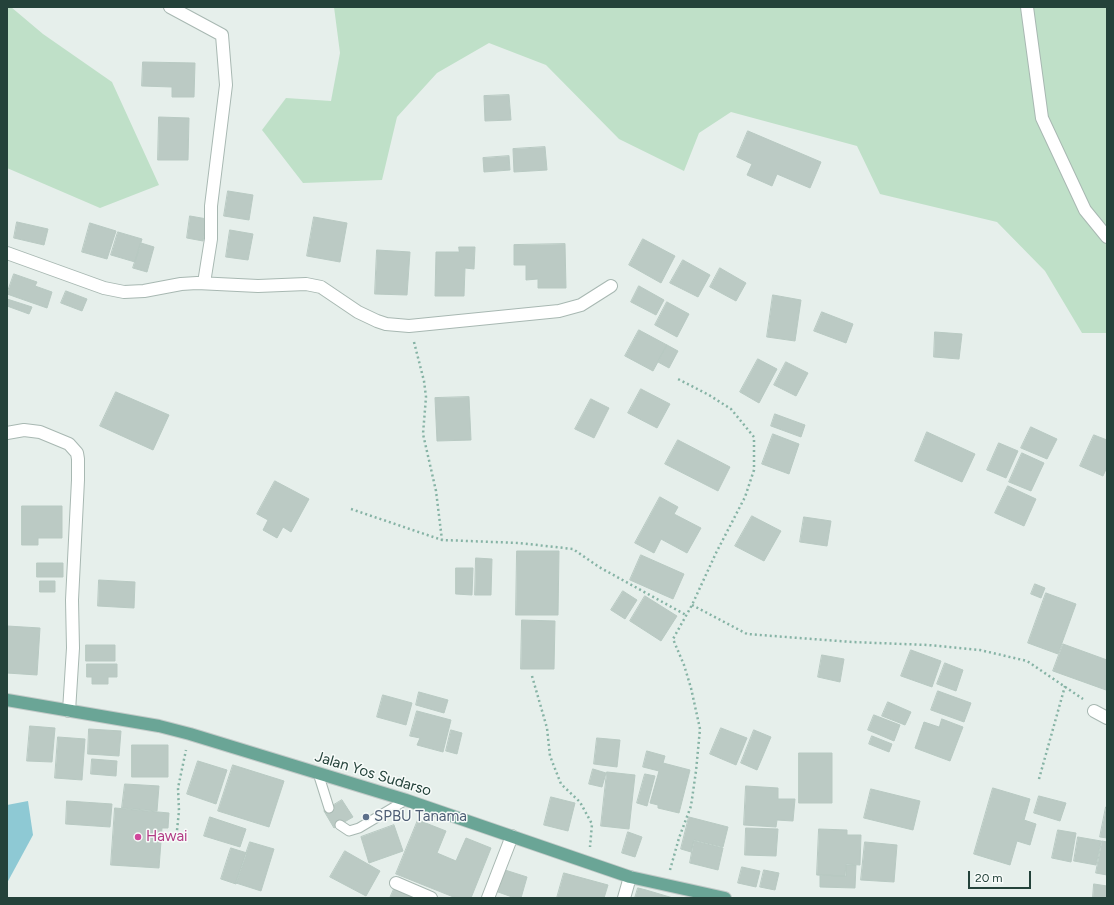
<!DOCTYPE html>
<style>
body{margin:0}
#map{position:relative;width:1114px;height:905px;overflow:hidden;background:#e6efeb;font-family:Figtree,sans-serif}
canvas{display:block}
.frame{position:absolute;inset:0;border:8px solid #24423a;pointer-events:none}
.scale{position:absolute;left:968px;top:871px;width:63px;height:18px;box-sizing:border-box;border:2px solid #24423a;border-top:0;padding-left:5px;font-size:12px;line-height:14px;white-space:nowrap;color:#24423a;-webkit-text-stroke:3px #f7fbf9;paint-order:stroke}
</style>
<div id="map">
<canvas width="1114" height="905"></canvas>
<div class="frame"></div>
<div class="scale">20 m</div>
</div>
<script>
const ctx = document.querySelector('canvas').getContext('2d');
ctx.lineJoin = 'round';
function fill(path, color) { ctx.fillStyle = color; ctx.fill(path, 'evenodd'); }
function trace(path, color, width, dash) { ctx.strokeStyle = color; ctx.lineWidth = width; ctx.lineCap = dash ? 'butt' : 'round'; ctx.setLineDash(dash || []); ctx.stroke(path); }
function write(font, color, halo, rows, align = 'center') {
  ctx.font = font + ' Figtree,sans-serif'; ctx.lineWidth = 3; ctx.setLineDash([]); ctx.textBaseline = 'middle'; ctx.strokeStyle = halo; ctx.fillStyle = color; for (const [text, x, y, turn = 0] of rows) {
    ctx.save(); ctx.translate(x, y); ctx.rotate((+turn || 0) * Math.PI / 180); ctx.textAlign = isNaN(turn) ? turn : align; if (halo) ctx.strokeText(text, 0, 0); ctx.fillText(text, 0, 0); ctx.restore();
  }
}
fill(new Path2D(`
 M7 7H11L43 34 112 82 159 185 100 208 7 168Z
 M334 7H1107V333H1082L1045 271 997 222 880 194 857 146 731 112 699 133 684 171 619 139 546 65 489 43 437 73 397 117 382 180 303 183 262 130 286 98 331 101 340 53Z`), '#bfe0c8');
fill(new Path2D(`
 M28 801 33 835 7 883V805Z`), '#8ec9d4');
const building = new Path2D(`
 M143 62 195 63 194 97H172V87L142 86Z
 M509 95 511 120 485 121 484 96Z
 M159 117 189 118 188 160H158Z
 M748 131 821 162 810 188 777 174 772 186 747 175 752 164 737 157Z
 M545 147 547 170 514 172 513 149Z
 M509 156 510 170 484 172 483 158Z
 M228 191 253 195 249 220 224 216Z
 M190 216 207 219 203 241 187 238Z
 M314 217 347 223 340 262 307 256Z
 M17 222 48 229 44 245 14 238Z
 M90 223 116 231 107 259 82 252Z
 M230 230 253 234 248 260 226 257Z
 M118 232 142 239 135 262 111 255Z
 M643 239 675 256 661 283 629 265Z
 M141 243 154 247 147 272 133 268Z
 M565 244 566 288H538V279L526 280V265H514V245Z
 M459 247H475L474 269 465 268 464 296H435L436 252H459Z
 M377 250 410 252 407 295 375 294Z
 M683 260 710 275 698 297 670 283Z
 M720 268 746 283 736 301 710 287Z
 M14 274 37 282 35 286 52 292 47 308 7 294Z
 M639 286 664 300 656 315 631 302Z
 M66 291 87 299 82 311 61 303Z
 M773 295 801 300 795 341 767 337Z
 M7 299 32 307 29 314 7 306Z
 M667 302 689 314 677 337 655 325Z
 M822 312 853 324 846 343 814 331Z
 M639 330 667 345 653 371 625 356Z
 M935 332 962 334 959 359 934 357Z
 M667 345 678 351 669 368 658 362Z
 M758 359 777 369 759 403 740 392Z
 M786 362 808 373 796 396 774 385Z
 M641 389 670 404 657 428 628 413Z
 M116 392 169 415 153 450 100 426Z
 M469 397 471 440 437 441 435 398Z
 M591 399 609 408 594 438 575 429Z
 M775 414 805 425 801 437 771 426Z
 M1031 427 1057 439 1047 459 1021 448Z
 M927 432 975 454 962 482 915 461Z
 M773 434 799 444 789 474 762 464Z
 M1094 435 1107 440V467L1103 476 1080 466Z
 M678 440 730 467 718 491 665 464Z
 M999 443 1018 451 1006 478 987 470Z
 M1022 453 1044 463 1031 491 1009 482Z
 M275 481 309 499 291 532 283 527 277 538 263 530 268 520 257 514Z
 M1008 486 1036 499 1024 526 995 513Z
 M660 497 678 507 674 514 701 528 687 553 661 539 654 553 635 543Z
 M22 506H62V538H38V545H22Z
 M752 516 781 531 764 561 735 546Z
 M804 517 831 521 827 546 800 542Z
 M517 551H559L558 615H516Z
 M641 555 684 574 673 599 630 580Z
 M476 558 492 559 491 595H475Z
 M37 563H63V577H37Z
 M456 568H473L472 595 456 594Z
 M99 580 135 582 134 608 98 606Z
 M40 581H55V592H40Z
 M1035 584 1045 588 1041 598 1031 594Z
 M623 591 637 600 625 619 611 610Z
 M1046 593 1076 604 1058 654 1028 643Z
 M645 596 677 616 661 641 630 621Z
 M522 620 555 621 554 669H521Z
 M7 626 40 628 37 675 7 673Z
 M1063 644 1107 660 1106 690 1053 671Z
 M86 645H115V661H86Z
 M911 650 941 661 932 687 901 676Z
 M822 655 844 659 840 682 818 677Z
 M945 663 963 670 956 691 937 684Z
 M87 664H117V677H108V684H92V677H87Z
 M938 691 971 703 964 722 931 710Z
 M419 692 448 700 444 713 416 705Z
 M383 695 412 703 406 725 377 717Z
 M888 702 911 712 905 725 882 716Z
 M417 711 451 720 443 752 417 745 420 738 410 736Z
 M874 715 900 725 894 741 868 730Z
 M942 719 963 727 950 761 915 748 924 722 939 727Z
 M30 726 55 728 52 762 27 761Z
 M721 728 747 738 736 765 710 754Z
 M89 729 121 731 119 756 88 754Z
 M451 730 462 733 457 754 446 751Z
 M754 730 771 737 757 770 741 763Z
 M872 736 892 744 889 752 869 744Z
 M58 737 85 739 82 780 55 778Z
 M597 738 620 740 617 767 594 764Z
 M132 745H168V777H132Z
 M647 751 665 756 663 763 690 770 679 813 658 808V805L650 803 659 771 643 767Z
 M799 753H832V803H799Z
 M92 759 117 761 116 776 91 774Z
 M198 761 227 770 216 804 187 794Z
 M233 765 284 781 269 827 218 811Z
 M593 769 606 773 602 787 589 784Z
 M607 772 635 775 629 829 601 826Z
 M645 774 655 776 647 806 637 803Z
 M125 784 159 786 157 811 122 808Z
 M746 786 778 788V799H795L793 821 777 820 776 827 744 825Z
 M993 788 1030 799 1024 820 1036 824 1030 845 1017 841 1010 865 974 854Z
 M871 789 920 801 913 830 864 818Z
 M1039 796 1066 803 1060 821 1034 813Z
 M551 797 575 803 568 831 544 825Z
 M342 800 353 817 334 828 324 811Z
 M67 801 112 804 110 827 66 824Z
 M1106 807H1107V838L1100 837Z
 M115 808 169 813 168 828H162L159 868 111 865Z
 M210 817 246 829 240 847 204 836Z
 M689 817 728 827 723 847 694 840 691 852 681 849Z
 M418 820 446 831 437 853 456 861 466 838 491 848 471 898H456L396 874Z
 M394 825 403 851 369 863 361 837Z
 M746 828 778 829 776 856 745 855Z
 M819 829 847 830V835H861L860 865 846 864 845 876 817 875Z
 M1058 830 1076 833 1071 862 1052 858Z
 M628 832 642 837 635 857 622 853Z
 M1078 837 1101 841 1096 865 1074 861Z
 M694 841 723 848 718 870 690 863Z
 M1102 841 1107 842V875L1096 873Z
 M250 842 274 849 261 891 236 883Z
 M865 842 897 845 894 882 861 880Z
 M231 848 247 853 236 884 221 879Z
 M345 851 380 871 366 896 330 877Z
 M846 865H856L855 888 820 887V875L846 876Z
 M742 867 760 871 756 887 738 883Z
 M505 870 527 877 521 898H515L498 892Z
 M764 870 779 873 775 890 760 887Z
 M564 873 608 885 604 898H557Z
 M1094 884 1107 886V898H1093Z
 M638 888 646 890 673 898H635Z
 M394 889 417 898H390Z`);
fill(building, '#bbcac4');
trace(building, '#b8c9c2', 1);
const lane = new Path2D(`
 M318 773 329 808
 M340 825 349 831 359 828 406 800`);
const street = new Path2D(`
 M170 7 222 35 226 85 211 206V239L204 283
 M1027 7 1042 118 1085 210 1107 237
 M7 253 104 288 124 292 144 291 181 284 197 283 258 286 306 284 321 287 358 312 377 321 386 324 409 326 559 311 581 305 611 286
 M7 433 24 430 40 432 69 444 77 453 78 459V480L72 600 73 648 69 711
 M1094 711 1107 718
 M396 883 431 898
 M488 898 512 836
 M624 898 630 877`);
const primary = new Path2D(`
 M7 700 159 726 190 734 406 800 630 877 725 898`);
trace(lane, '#a8b8b2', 11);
trace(street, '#a8b8b2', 14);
trace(primary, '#c2cac8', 14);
trace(new Path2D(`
 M414 342 424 381 426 397 423 434 436 491 442 540
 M351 509 442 540 519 543 573 549 599 567 686 615
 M692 605 747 634 852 642 928 645 980 650 1027 661 1083 699
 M532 676 547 728 550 756 561 784 580 802 592 824 590 847
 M1039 779 1065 686
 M176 840 179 811 178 788 186 750
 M670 870 679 838 691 806 696 771 700 729 691 688 684 665 673 639 692 605 716 553 745 497 754 470V437L731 409 709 395 678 379`), '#86b3a5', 2.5, [2, 3]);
trace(lane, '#fff', 9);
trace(street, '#fff', 12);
trace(primary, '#6aa596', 12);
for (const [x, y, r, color] of [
 [366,817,4,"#5c6f8a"],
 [138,837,4,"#d1479c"]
]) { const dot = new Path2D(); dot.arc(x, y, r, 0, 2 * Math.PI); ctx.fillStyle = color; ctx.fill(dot); trace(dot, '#f7fbf9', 1.5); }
write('15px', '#24423a', '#f7fbf9', [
 ["Jalan Yos Sudarso",373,774,17]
]);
write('15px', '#4e5e75', '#f7fbf9', [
 ["SPBU Tanama",374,817]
], 'left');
write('15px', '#b23c85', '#f7fbf9', [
 ["Hawai",146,837]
], 'left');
</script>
